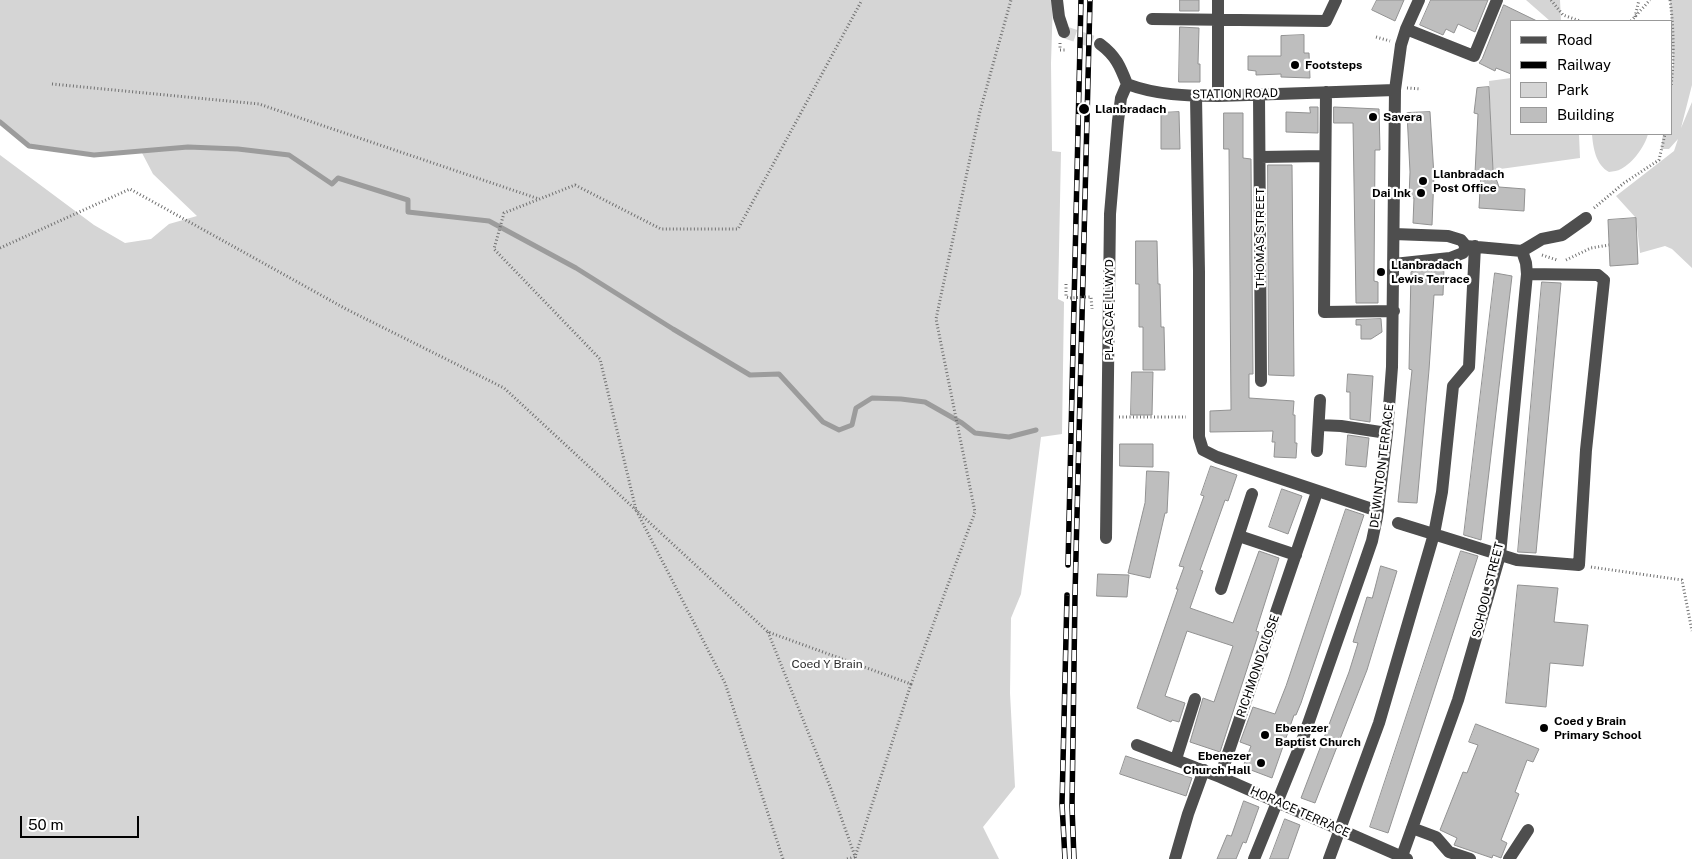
<!DOCTYPE html>
<style>
body{margin:0}
#map{position:relative;width:1692px;height:859px;overflow:hidden;background:#fff;font-family:"Public Sans",sans-serif}
canvas{display:block}
.legend{position:absolute;left:1510px;top:20px;width:162px;height:115px;box-sizing:border-box;background:#fff;border:1px solid #999;margin:0;padding:6px 9px;list-style:none;font-size:15px;color:#000}
.legend li{display:flex;align-items:center;gap:10px;height:25px}
.legend b{width:25px;border:1px solid #999}
.scale{position:absolute;left:20px;top:816px;width:119px;height:22px;box-sizing:border-box;border:2px solid #000;border-top:0;padding-left:6px;font-size:15px;line-height:18px;white-space:nowrap;color:#000;-webkit-text-stroke:4px #fff;paint-order:stroke}
</style>
<div id="map">
<canvas width="1692" height="859"></canvas>
<ul class="legend">
<li><b style="height:6px;background:#4e4e4e"></b>Road</li>
<li><b style="height:6px;background:#000"></b>Railway</li>
<li><b style="height:14px;background:#d5d5d5"></b>Park</li>
<li><b style="height:14px;background:#bebebe"></b>Building</li>
</ul>
<div class="scale">50 m</div>
</div>
<script>
const ctx = document.querySelector('canvas').getContext('2d');
ctx.lineJoin = 'round';
function fill(path, color) { ctx.fillStyle = color; ctx.fill(path, 'evenodd'); }
function trace(path, color, width, dash) { ctx.strokeStyle = color; ctx.lineWidth = width; ctx.lineCap = dash ? 'butt' : 'round'; ctx.setLineDash(dash || []); ctx.stroke(path); }
function write(font, color, halo, rows, align = 'center') {
  ctx.font = font + ' "Public Sans",sans-serif'; ctx.lineWidth = 4.5; ctx.setLineDash([]); ctx.textBaseline = 'middle'; ctx.strokeStyle = halo; ctx.fillStyle = color; for (const [text, x, y, turn = 0] of rows) {
    ctx.save(); ctx.translate(x, y); ctx.rotate((+turn || 0) * Math.PI / 180); ctx.textAlign = isNaN(turn) ? turn : align; if (halo) ctx.strokeText(text, 0, 0); ctx.fillText(text, 0, 0); ctx.restore();
  }
}
fill(new Path2D(`
 M0 0H1053L1051 63 1052 151 1061 152 1058 299 1064 302 1062 434 1041 437 1021 594 1011 618 1010 693 1015 787 983 827 999 859H0V155L94 225 125 243 151 239 169 224 197 216 153 174 141 151 94 155 29 146 0 122Z
 M1526 0H1560L1561 21H1550Z
 M1670 0H1692V85L1681 128 1692 102V268L1672 249 1665 246 1640 253 1636 218 1616 196 1674 151 1678 139 1669 149H1661L1663 134H1671V81L1673 65Z
 M1511 78V134H1579L1580 158 1493 170 1489 81Z
 M1592 134H1648C1645 146 1633 163 1621 169 1618 171 1613 171 1609 172 1596 165 1593 148 1592 134Z`), '#d5d5d5');
trace(new Path2D(`
 M0 122 29 146 94 155 188 147 238 149 289 155 332 184 338 178 408 200V212L489 221 576 268 673 329 750 375 779 374 823 422 839 430 852 425 856 408 872 398 901 399 925 402 962 423 975 433 1009 437 1036 430`), '#9c9c9c', 5);
const building = new Path2D(`
 M1180 0H1199V11H1180Z
 M1377 0H1404L1395 21 1372 10Z
 M1431 0H1488L1475 32 1458 24 1454 33 1446 29 1443 35 1420 25Z
 M1504 5 1537 21H1511V74L1496 68 1495 71 1479 63 1482 59Z
 M1180 27 1199 28 1198 64H1200V82H1179Z
 M1304 35V53H1309L1310 78 1281 77V74L1256 75V71L1248 70V56H1281V36Z
 M1489 87 1493 170 1499 187 1525 189 1524 211 1479 208 1481 173H1475L1478 114 1474 113 1477 88Z
 M1310 107H1318V133L1286 132V112L1310 113Z
 M1334 107 1379 109 1380 150H1375L1374 281 1378 282V303H1356L1353 123H1334Z
 M1179 112 1180 149H1161V113Z
 M1430 112 1434 176 1432 225 1413 223 1414 198 1409 197 1410 172 1407 113Z
 M1224 113H1243V158L1251 159 1253 374H1249V398L1294 401 1293 415H1295V443H1297L1296 458 1274 457 1275 442H1272L1273 431 1210 432V411L1231 410 1229 149H1224Z
 M1268 165H1292L1294 376 1269 375Z
 M1636 218 1638 264 1610 266 1608 220Z
 M1136 241H1157L1158 284H1160L1161 327H1164L1165 370H1143V327H1139V284H1136Z
 M1444 269 1443 295H1434L1429 370 1417 503 1398 502 1412 370 1409 369 1411 272Z
 M1495 273 1512 276 1481 540 1464 535Z
 M1542 282 1561 283 1536 553 1518 552Z
 M1381 319 1382 332 1371 339H1361V325H1356V320Z
 M1132 372H1153L1152 415H1131Z
 M1348 374 1373 376 1370 422 1350 419V392H1347Z
 M1348 435 1369 438 1366 467 1346 465Z
 M1120 444H1153V467L1120 466Z
 M1211 466 1237 475 1228 501 1225 500 1200 570 1203 571 1190 608 1233 623 1259 551 1279 558 1256 631 1259 632 1220 752 1190 742 1203 698 1214 702 1233 646 1187 631 1165 696 1185 703 1179 722 1172 720 1171 722 1137 708 1178 589H1176L1184 567 1179 566 1204 496 1201 495Z
 M1147 471 1169 472 1167 513H1165L1150 578 1128 573 1145 503Z
 M1282 489 1302 496 1288 534 1269 527Z
 M1346 509 1364 515 1301 703 1296 715H1294L1272 778 1243 767 1251 746 1240 742 1253 707 1275 714 1286 686Z
 M1461 551 1478 556 1388 833 1370 827Z
 M1381 566 1397 571 1367 670 1315 803 1301 798 1349 672 1358 643 1353 642 1367 597 1372 598Z
 M1098 574 1129 575 1127 597 1097 596Z
 M1518 585 1558 588 1554 622 1588 625 1583 666 1550 663 1546 707 1506 703Z
 M1476 724 1539 749 1533 762 1527 760 1515 792 1519 794 1501 840 1507 843 1501 858 1493 855 1492 858 1454 845 1457 838 1440 830 1463 772 1467 773 1478 745 1469 742Z
 M1126 756 1192 778 1186 796 1120 774Z
 M1244 801 1259 807 1246 843 1243 842 1236 859H1217L1227 835 1231 836Z
 M1285 819 1300 825 1288 859H1270Z`);
fill(building, '#bebebe');
trace(building, '#929292', 1);
trace(new Path2D(`
 M1064 32 1100 44`), '#d9d9d9', 12, [12, 6]);
trace(new Path2D(`
 M1551 0 1563 15 1580 21
 M1670 0C1674 29 1674 58 1671 87
 M1635 17 1639 0
 M1631 21 1650 0
 M1376 37 1390 41
 M1060 43V50H1067
 M52 84 259 104 539 199
 M1407 88 1421 89
 M1594 208 1624 183 1659 160 1665 134
 M0 248 130 189 346 309 504 388 768 632 911 684 975 512 936 319 980 111 1011 0
 M1542 255 1557 260
 M1566 260 1591 248 1609 245
 M1066 284V297L1070 298
 M1085 297H1091L1092 309
 M1119 417H1186
 M1591 567 1682 580 1692 631
 M768 632 831 789 856 859
 M783 859 725 683 636 510 600 359 494 249 504 213 575 185 661 229H738L862 0
 M847 859 855 857 911 684`), '#707070', 3, [1, 2.5]);
trace(new Path2D(`
 M1057 0 1059 17 1064 32
 M1152 19 1326 21 1336 0
 M1406 29 1474 56 1497 0
 M1100 44C1116 56 1120 66 1127 84 1156 95 1187 96 1218 96L1395 90
 M1326 92 1324 312 1394 311
 M1259 95 1261 381
 M1196 96 1199 272V437L1203 450 1217 457 1258 471 1378 511
 M1218 96V0
 M1260 157 1325 156
 M1394 234 1448 236 1461 240 1466 246 1522 251 1526 263 1527 274 1500 555 1458 700 1401 859
 M1522 251 1542 239 1562 235 1586 218
 M1394 264 1450 258 1463 253 1466 246
 M1319 425 1341 426 1387 433
 M1317 451 1320 400
 M1398 523 1517 560 1579 565 1586 450 1604 280 1598 275 1527 274
 M1239 536 1296 555
 M1106 538 1110 214 1118 121 1121 98 1127 84
 M1221 589 1252 494
 M1137 745 1220 777 1407 859
 M1176 759 1195 699
 M1220 777 1317 492
 M1412 828 1436 837 1449 852 1470 859
 M1175 859 1188 814 1204 770
 M1254 859 1302 741 1362 570 1372 541 1377 517 1387 433 1392 367 1395 90 1401 45 1406 29 1419 0
 M1329 859 1379 723 1434 534 1442 492 1453 386 1469 367 1475 246
 M1509 859 1528 830`), '#4e4e4e', 12);
const rail = new Path2D(`
 M1068 565 1081 0
 M1065 859 1062 804 1067 595
 M1074 859 1072 807 1075 595 1090 0`);
trace(rail, '#000', 5.5);
trace(rail, '#fff', 4, [11]);
trace(new Path2D(`
 M1070 298 1085 297`), '#707070', 3, [1, 2.5]);
for (const [x, y, r, color] of [
 [1295,65,5,"#000"],
 [1084,109,6,"#000"],
 [1373,117,5,"#000"],
 [1423,181,5,"#000"],
 [1421,193,5,"#000"],
 [1381,272,5,"#000"],
 [1544,728,5,"#000"],
 [1265,735,5,"#000"],
 [1261,763,5,"#000"]
]) { const dot = new Path2D(); dot.arc(x, y, r, 0, 2 * Math.PI); ctx.fillStyle = color; ctx.fill(dot); trace(dot, '#fff', 2); }
write('bold 12px', '#000', '#fff', [
 ["Footsteps",1305,65],
 ["Llanbradach",1095,109],
 ["Savera",1383,117],
 ["Llanbradach",1433,174],
 ["Post Office",1433,188],
 ["Dai Ink",1411,193,"right"],
 ["Llanbradach",1391,265],
 ["Lewis Terrace",1391,279],
 ["Coed y Brain",1554,721],
 ["Primary School",1554,735],
 ["Ebenezer",1275,728],
 ["Baptist Church",1275,742],
 ["Ebenezer",1251,756,"right"],
 ["Church Hall",1251,770,"right"]
], 'left');
write('12px', '#000', '#fff', [
 ["STATION ROAD",1235,94,-1],
 ["THOMAS STREET",1260,238,-90],
 ["PLAS CAE LLWYD",1109,310,-90],
 ["DE WINTON TERRACE",1382,466,-83],
 ["SCHOOL STREET",1488,590,-76],
 ["RICHMOND CLOSE",1258,666,-71],
 ["HORACE TERRACE",1300,812,24]
]);
write('12px', '#2c2c2c', '#fff', [
 ["Coed Y Brain",827,664]
]);
</script>
